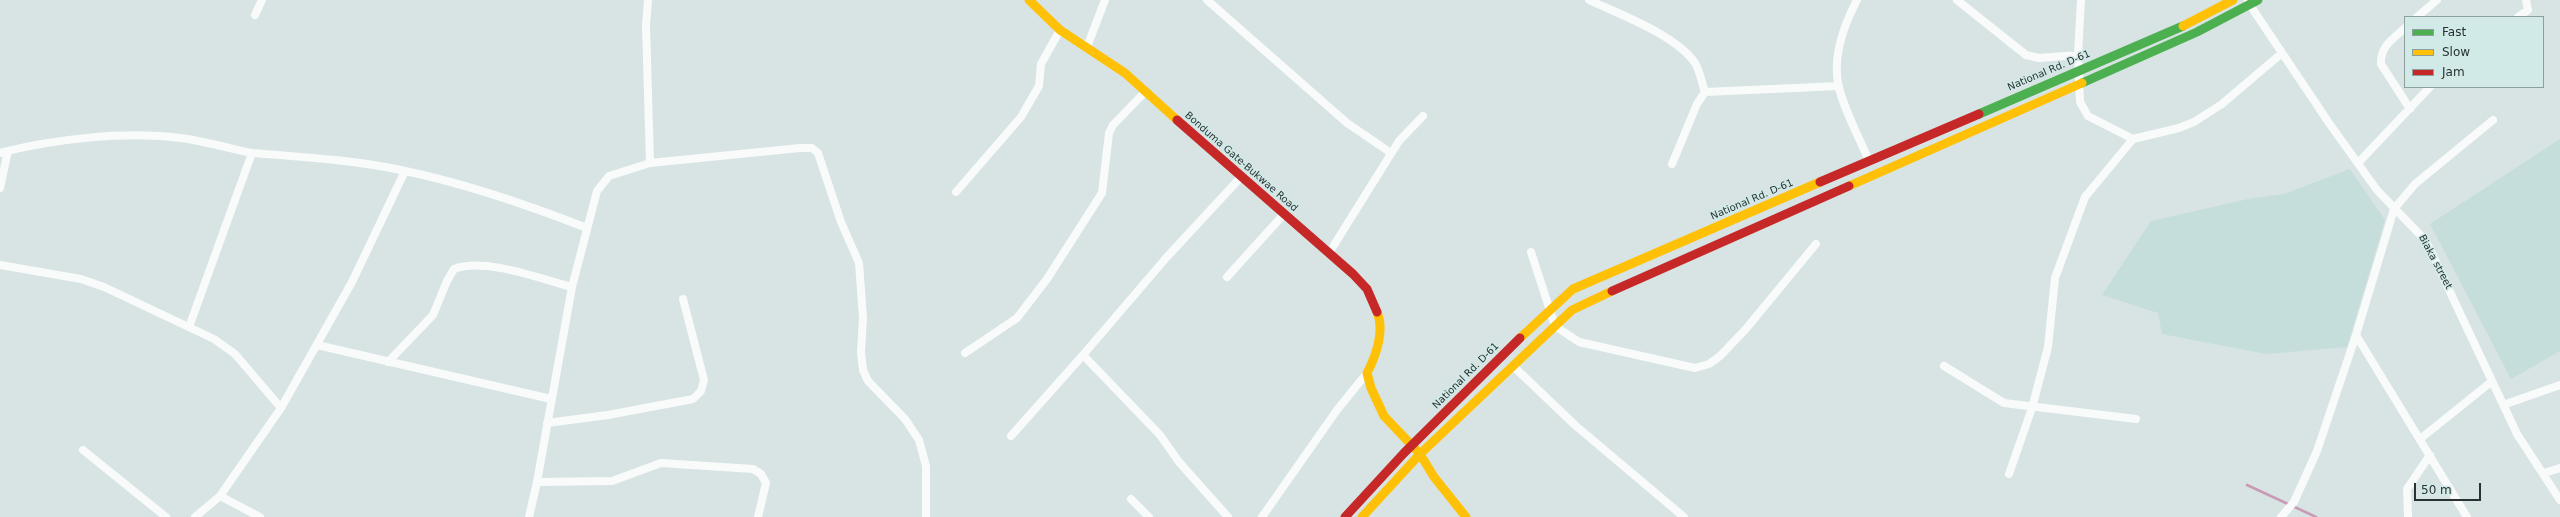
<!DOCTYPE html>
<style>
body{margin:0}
#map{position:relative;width:2560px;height:517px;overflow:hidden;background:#d7e4e3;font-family:"DejaVu Sans",sans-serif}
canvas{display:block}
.legend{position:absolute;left:2404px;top:16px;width:140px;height:72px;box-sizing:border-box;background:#d1eae8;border:1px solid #8da09f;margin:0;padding:5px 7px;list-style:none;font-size:12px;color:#283231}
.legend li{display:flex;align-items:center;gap:8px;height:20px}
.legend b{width:20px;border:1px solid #8da09f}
.scale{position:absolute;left:2414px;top:483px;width:67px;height:18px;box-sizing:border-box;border:2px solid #283231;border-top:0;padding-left:5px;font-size:12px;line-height:14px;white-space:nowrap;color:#283231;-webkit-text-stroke:3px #d1eae8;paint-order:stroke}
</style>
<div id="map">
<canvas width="2560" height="517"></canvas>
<ul class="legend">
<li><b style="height:5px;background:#4caf50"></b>Fast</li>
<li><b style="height:5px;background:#ffc107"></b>Slow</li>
<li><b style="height:5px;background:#c62828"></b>Jam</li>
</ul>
<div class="scale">50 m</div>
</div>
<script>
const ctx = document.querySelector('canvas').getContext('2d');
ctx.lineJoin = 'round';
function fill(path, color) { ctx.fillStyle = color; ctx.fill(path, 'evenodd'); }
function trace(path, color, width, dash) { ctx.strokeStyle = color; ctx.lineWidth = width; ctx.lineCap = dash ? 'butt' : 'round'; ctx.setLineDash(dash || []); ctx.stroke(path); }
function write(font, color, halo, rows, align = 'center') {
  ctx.font = font + ' "DejaVu Sans",sans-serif'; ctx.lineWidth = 3; ctx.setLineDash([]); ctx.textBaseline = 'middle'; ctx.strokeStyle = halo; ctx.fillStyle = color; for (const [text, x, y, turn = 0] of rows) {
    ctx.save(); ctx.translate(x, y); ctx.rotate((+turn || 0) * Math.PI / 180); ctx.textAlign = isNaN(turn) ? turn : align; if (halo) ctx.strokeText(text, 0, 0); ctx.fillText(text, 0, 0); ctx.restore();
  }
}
fill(new Path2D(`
 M2560 139V351L2511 379 2430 224Z
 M2350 169 2385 220 2347 347 2266 354 2162 334 2158 313 2102 295 2151 221 2248 199 2284 194Z`), '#c5dedc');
trace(new Path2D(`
 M2247 485 2316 517`), '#c89ab4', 2.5);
trace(new Path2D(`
 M1207 0 1347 123 1391 153
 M1589 0C1619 14 1676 35 1695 63 1700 71 1702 84 1705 92
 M1857 0C1844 25 1833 55 1838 83 1842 106 1860 139 1869 161
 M1957 0 2026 55 2039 58 2078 55
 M2081 0 2078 55 2080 102 2088 116 2133 139 2179 128 2194 122 2222 104 2282 53
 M2248 2 2329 123 2377 190 2426 241 2517 434 2560 500
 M255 15 262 0
 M2417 17 2437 0
 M2518 17 2528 10 2526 0
 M2405 28C2393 39 2380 46 2381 64L2410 109
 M1087 47 1105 0
 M0 153C52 139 126 131 180 138 204 141 228 148 252 153L189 327
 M252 153C303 157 355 160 405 171 468 184 528 205 587 228
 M650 163 800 148H812L818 153 841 222 859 263 863 318 861 353 863 370 868 381 905 419 919 440 926 466V517
 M2358 163 2430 87
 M1672 164 1697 104 1705 92 1839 86
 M0 188 8 151
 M956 192 1021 117 1039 86 1041 64 1060 30
 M1531 252 1555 326 1579 342 1695 368 1709 364 1720 356 1745 330 1816 244
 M1329 253 1399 141 1423 116
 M0 265 81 279 104 287 214 339 235 354 281 408
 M1227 277 1284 214
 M2356 335 2467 517
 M317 345 551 399
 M965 353 1017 318 1047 279 1102 193 1109 133 1113 125 1145 92
 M388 362 433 315 447 281 454 269C484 257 541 279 572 287
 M1513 366 1576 426 1684 517
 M1944 366 2004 403 2136 419
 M2503 405 2560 385
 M547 423 608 415 693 399 701 391 704 380 683 299
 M1011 436 1083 355
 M2420 439 2491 382
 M83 450 166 517
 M2544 473 2560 468
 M2009 474 2032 408 2048 347 2055 278 2085 197 2133 139
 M537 482 612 481 661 463 753 469 761 474 766 483 758 517
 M220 496 260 517
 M1131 499 1149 517
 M195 517 220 496 281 408 352 282 405 171
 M529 517 537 482 572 287 597 191 609 176 650 163 646 25 648 0
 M1228 517 1179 462 1160 435 1083 355 1166 258 1241 177
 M1262 517 1337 410 1367 373
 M2281 517 2294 502 2317 451 2356 335 2394 209 2415 184 2493 120
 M2408 517 2407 489 2430 455`), '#f9fbfb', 8);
trace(new Path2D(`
 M2082 83 2197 32 2258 0
 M1979 114 2183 26`), '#4caf50', 9);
trace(new Path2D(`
 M1029 0 1060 30 1125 73 1177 120
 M2183 26 2233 0
 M1849 186 2082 83
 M1377 312C1385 330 1376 356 1367 373L1371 388 1384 416 1420 454 1434 477 1466 517
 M1520 338 1573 289 1820 182
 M1362 517 1420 454 1572 310 1612 291`), '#ffc107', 9);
trace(new Path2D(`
 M1177 120 1353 274 1367 289 1377 312
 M1820 182 1979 114
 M1612 291 1849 186
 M1345 517 1404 453 1520 338`), '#c62828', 9);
write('10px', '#283231', '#d1eae8', [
 ["National Rd. D-61",2049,71,-23],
 ["Bonduma Gate-Bukwae Road",1241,162,41],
 ["National Rd. D-61",1752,200,-23],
 ["Biaka street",2435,262,62],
 ["National Rd. D-61",1466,376,-45]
]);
</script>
